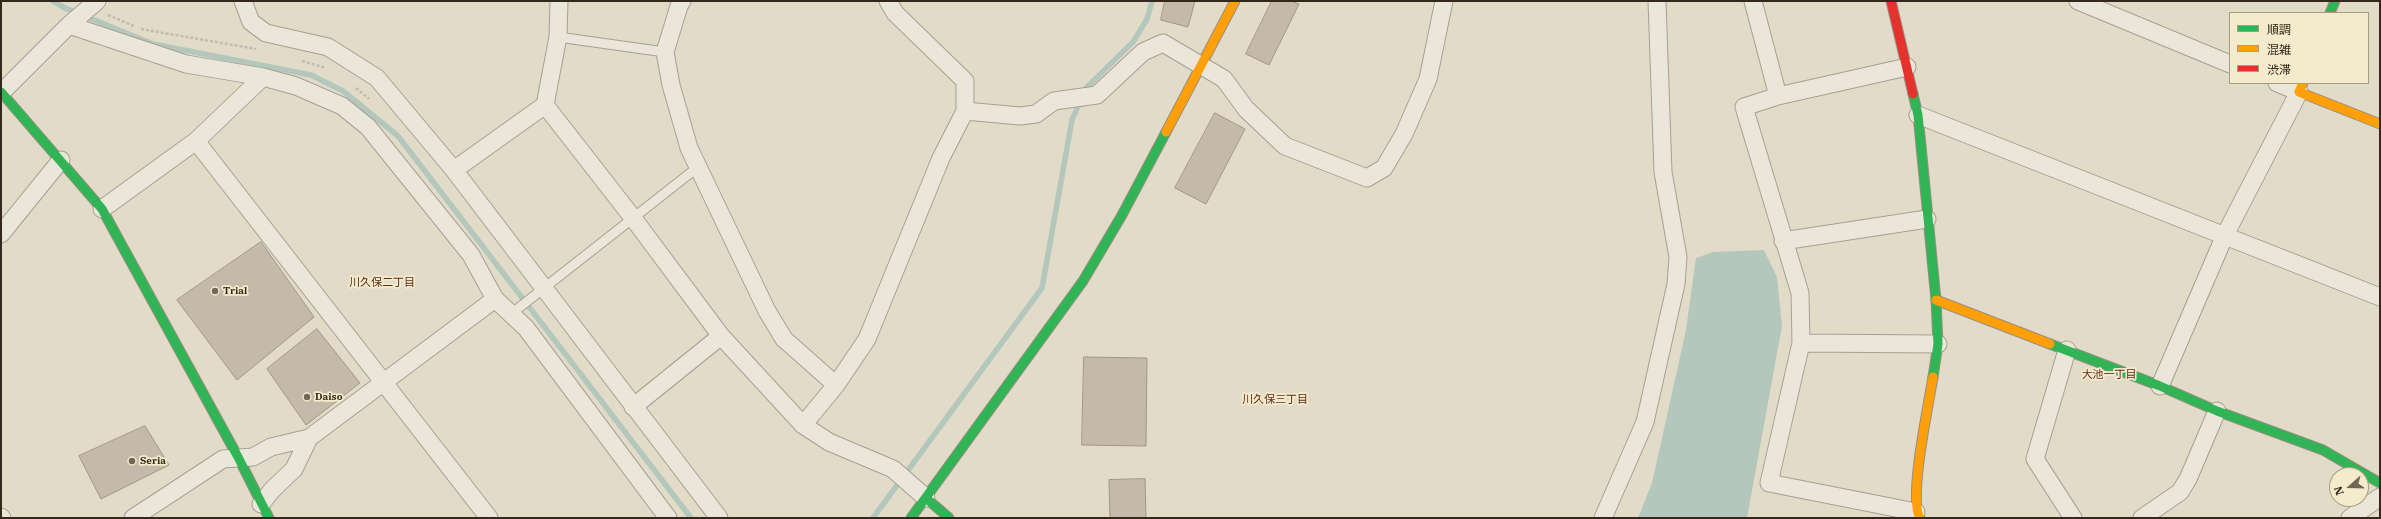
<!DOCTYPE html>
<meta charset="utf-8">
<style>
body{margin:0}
#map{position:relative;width:2381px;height:519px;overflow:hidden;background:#e2dbc8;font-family:"IBM Plex Serif","Noto Sans JP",serif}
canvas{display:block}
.frame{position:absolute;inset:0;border:2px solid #33281b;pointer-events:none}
.legend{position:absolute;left:2229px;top:12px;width:140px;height:72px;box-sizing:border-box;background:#f4ebcc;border:1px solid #a79d85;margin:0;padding:5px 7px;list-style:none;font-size:12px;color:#33281b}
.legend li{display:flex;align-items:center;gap:8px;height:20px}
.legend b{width:20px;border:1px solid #a79d85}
.north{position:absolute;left:2329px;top:467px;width:40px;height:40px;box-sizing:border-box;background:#f4ebcc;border:1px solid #a79d85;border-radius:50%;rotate:250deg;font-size:11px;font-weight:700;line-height:16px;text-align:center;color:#33281b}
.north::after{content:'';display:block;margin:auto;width:14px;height:18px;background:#706758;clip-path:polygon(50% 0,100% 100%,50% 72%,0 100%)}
</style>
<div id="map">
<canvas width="2381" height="519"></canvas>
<div class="frame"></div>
<ul class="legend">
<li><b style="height:5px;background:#30b455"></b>順調</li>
<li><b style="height:5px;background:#ff9f0a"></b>混雑</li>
<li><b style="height:5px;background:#e5322d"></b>渋滞</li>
</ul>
<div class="north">N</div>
</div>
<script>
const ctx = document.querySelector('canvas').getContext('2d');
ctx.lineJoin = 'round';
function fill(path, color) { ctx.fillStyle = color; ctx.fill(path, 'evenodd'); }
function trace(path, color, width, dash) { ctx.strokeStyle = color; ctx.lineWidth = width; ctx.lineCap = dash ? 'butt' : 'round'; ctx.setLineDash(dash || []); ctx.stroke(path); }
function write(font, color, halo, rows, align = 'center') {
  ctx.font = font + ' "IBM Plex Serif","Noto Sans JP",serif'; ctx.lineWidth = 3.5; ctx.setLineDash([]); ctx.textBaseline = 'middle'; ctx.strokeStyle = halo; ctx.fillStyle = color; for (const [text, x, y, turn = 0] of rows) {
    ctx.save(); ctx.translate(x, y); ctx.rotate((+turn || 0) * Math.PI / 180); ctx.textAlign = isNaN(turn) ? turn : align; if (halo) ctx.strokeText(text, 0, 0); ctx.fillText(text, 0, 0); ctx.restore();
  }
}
fill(new Path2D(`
 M1764 250 1777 277 1782 326 1747 518H1638L1652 483 1686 330 1696 258 1713 252Z`), '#b4c7bc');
trace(new Path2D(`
 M53 1 65 8 153 44 311 75 343 91 398 136 691 518
 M873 518 1042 288 1072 120 1086 88 1133 42 1147 19 1152 1`), '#b4c7bc', 5.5);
const building = new Path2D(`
 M1165 1H1195L1188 27 1161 20Z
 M1272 1H1292L1299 4 1269 65 1246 54Z
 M1215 113 1245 129 1206 204 1175 188Z
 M261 242 314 317 237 380 177 300Z
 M317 329 360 383 306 425 267 369Z
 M1084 357 1147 358 1146 446 1082 445Z
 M145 426 169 465 101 499 79 456Z
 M1145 479 1146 518H1110L1109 480Z`);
fill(building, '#c5b9a9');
trace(building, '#a19688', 1);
const lane = new Path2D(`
 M558 37 665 52
 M511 314 698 167`);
const street = new Path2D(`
 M243 1 251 22 266 33 328 47 377 78 454 170 719 518
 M559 1 558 37 545 105 633 218 721 336 803 425 829 442 893 469 926 498
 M682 1 679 6 665 52 671 85 689 148 767 311 784 339 836 385
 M1753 1 1778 96 1744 107 1800 293 1801 343 1769 483 1916 512
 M2078 1 2230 64
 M69 25 186 64 263 77 296 86 342 106 368 127 471 255 495 299 526 328 668 518
 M1 93 69 25 97 1
 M1778 96 1907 67
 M965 111 1020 116 1036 114 1054 101 1097 95 1143 52 1163 43 1224 79 1246 109 1285 146 1367 178 1384 168 1404 134 1428 79 1444 1
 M1918 115 2380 297
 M196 141 489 518
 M454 170 545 105
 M102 209 196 141 263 77
 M1 234 61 160
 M1783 241 1927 219
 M1801 343 1938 344
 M2067 350 2035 459 2073 518
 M2160 386 2225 235 2299 92 2277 83
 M633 407 721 336
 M803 425 836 385 867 339 941 158 965 111V81L895 13 888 1
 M261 504 272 490 294 469 309 438
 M1 517 2 518
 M133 518 223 459 253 457 271 447 309 438 495 299
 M1603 518 1645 422 1676 284 1678 257 1663 172 1657 1
 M2142 518 2180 492 2188 479 2217 411
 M2350 518 2380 497`);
const fast = new Path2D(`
 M2330 13 2335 1
 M1 92 102 209 238 457 269 518
 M1913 94 1918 115 1936 300 1938 344 1933 377
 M2050 344 2160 386 2217 411 2323 450 2380 483
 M926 498 949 518
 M911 518 1083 281 1122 215 1166 132`);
const slow = new Path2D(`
 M2303 83 2299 92 2380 124
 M1166 132 1235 1
 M1936 300 2050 344
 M1920 518C1908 500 1929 403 1933 377`);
const jam = new Path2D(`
 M1891 1 1913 94`);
trace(lane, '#a6a092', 11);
trace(street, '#a6a092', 19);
trace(fast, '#968f82', 11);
trace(slow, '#968f82', 11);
trace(jam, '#968f82', 11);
trace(new Path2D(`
 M108 15 134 26
 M141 29 256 49
 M302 61 326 68
 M356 88 369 99`), '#c2bcb2', 2.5, [3, 2]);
trace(lane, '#eae6da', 9);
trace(street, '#eae6da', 17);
trace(fast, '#30b455', 9);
trace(slow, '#ff9f0a', 9);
trace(jam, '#e5322d', 9);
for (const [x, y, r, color] of [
 [215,291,4,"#706758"],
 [307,397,4,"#706758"],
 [132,461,4,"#706758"]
]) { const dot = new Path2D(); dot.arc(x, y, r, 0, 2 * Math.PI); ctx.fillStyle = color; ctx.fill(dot); trace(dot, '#f4ebcc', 1.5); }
write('bold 10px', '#33281b', '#f4ebcc', [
 ["Trial",223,291],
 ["Daiso",315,397],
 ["Seria",140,461]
], 'left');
write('11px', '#5f2d1c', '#f4ebcc', [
 ["川久保二丁目",382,283],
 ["大池一丁目",2109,375],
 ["川久保三丁目",1275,400]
]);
</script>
